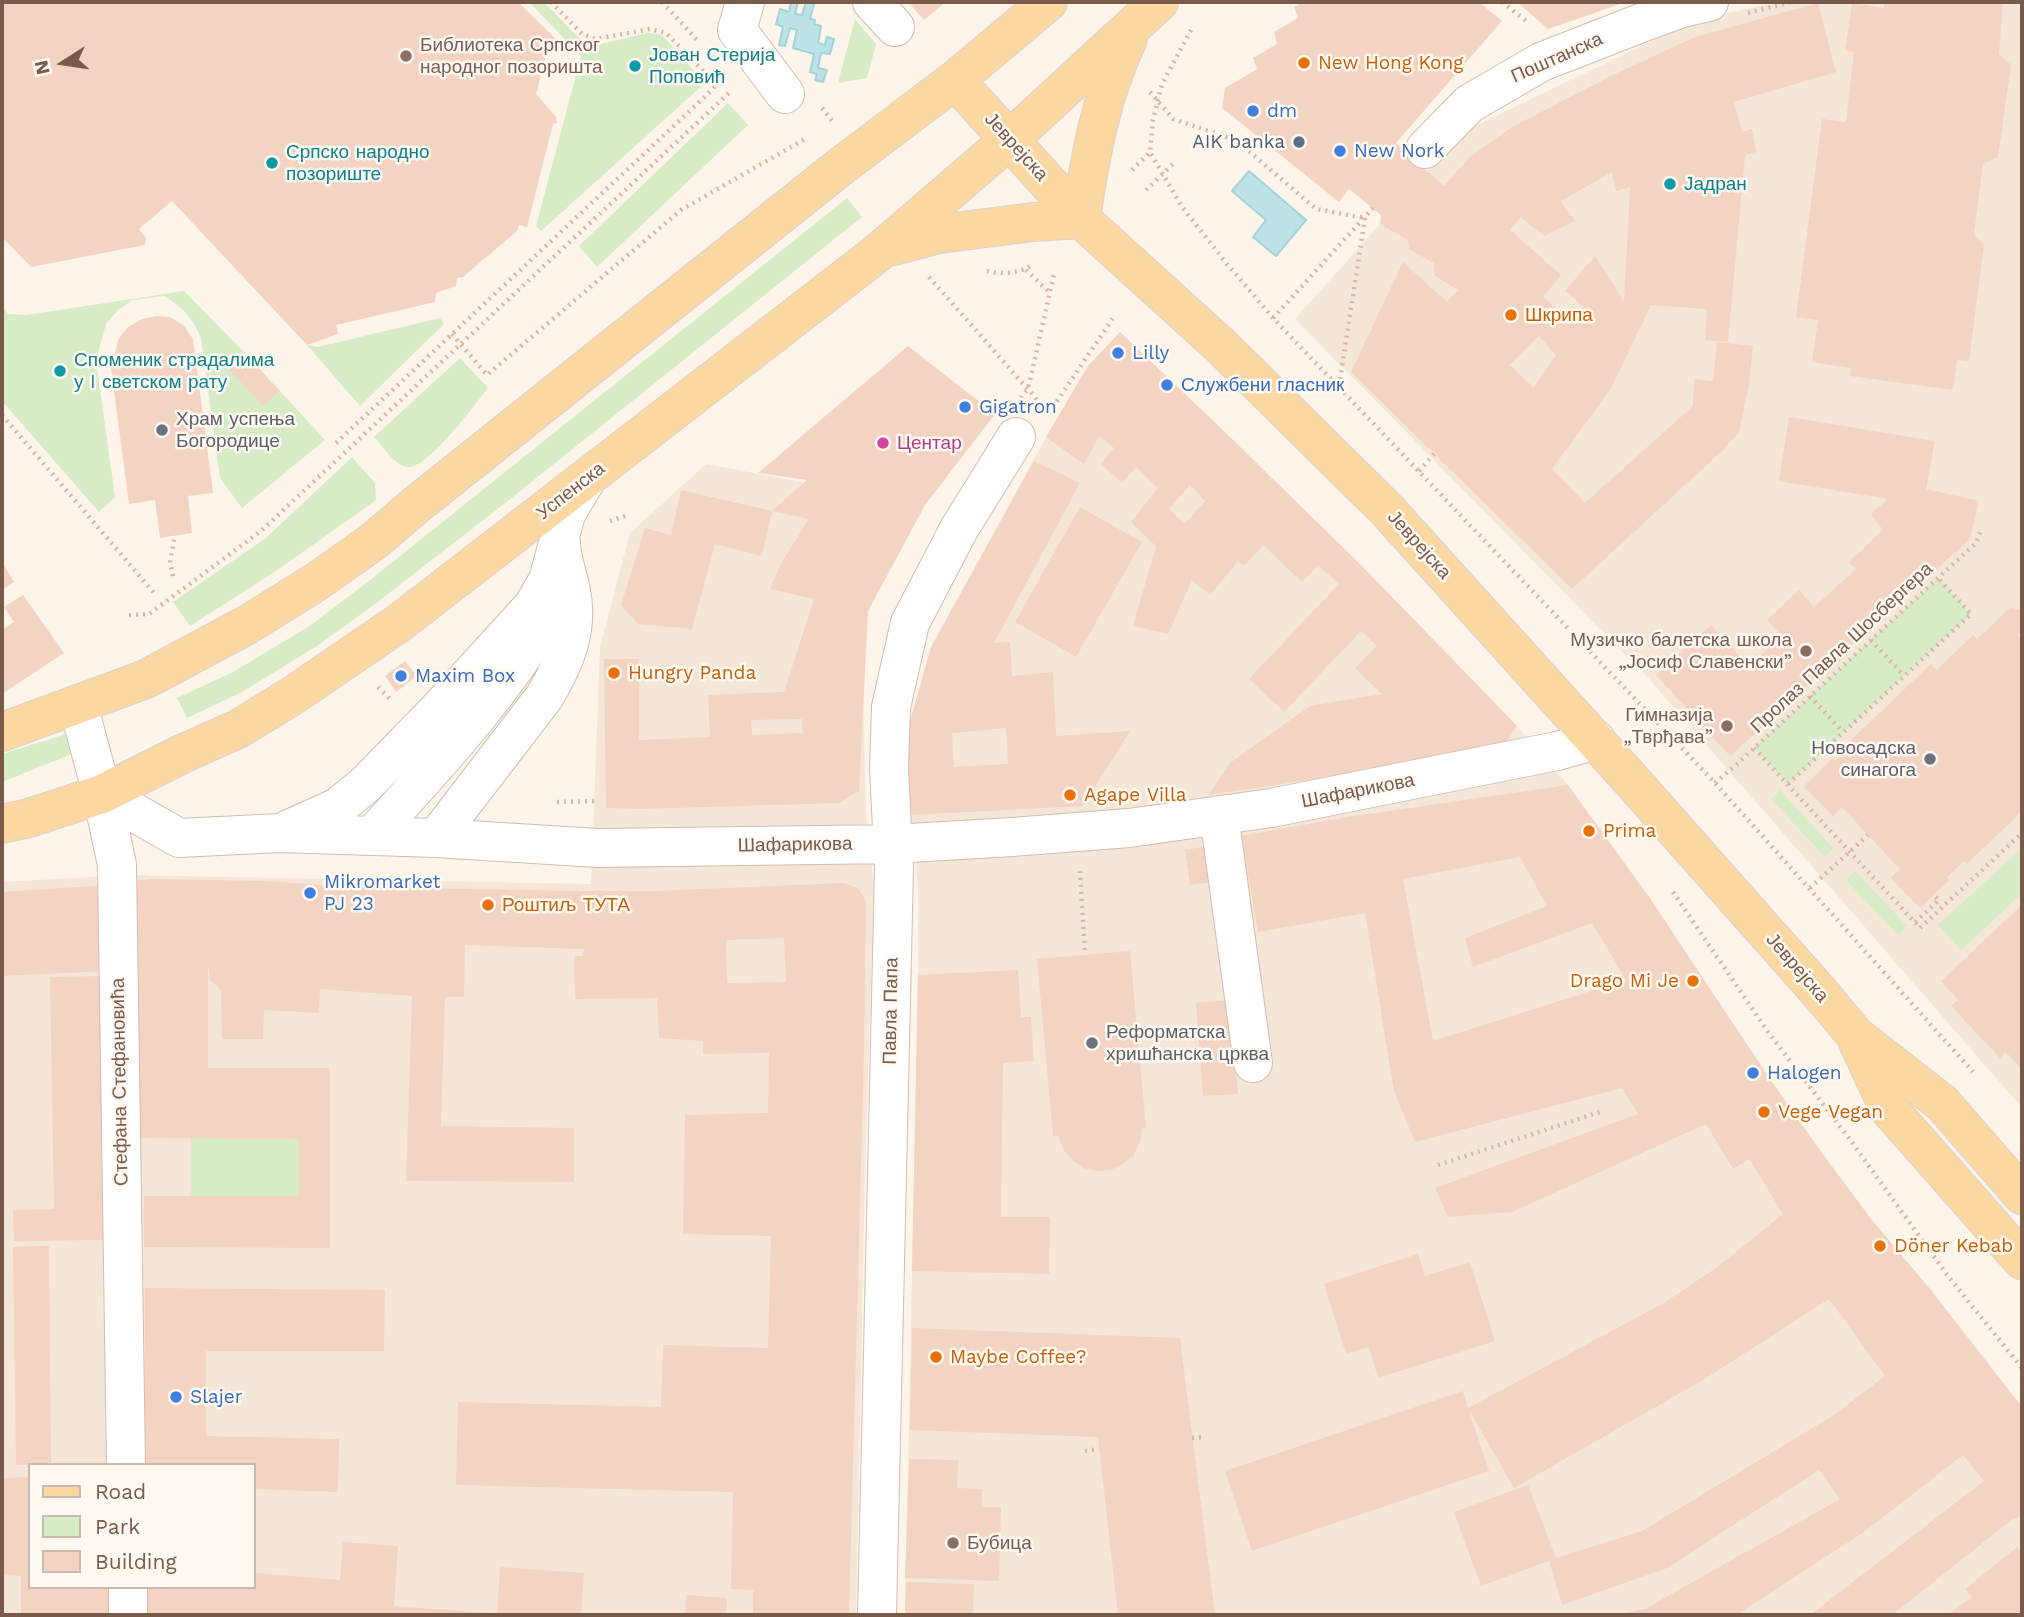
<!DOCTYPE html>
<meta charset="utf-8">
<style>
body{margin:0}
#map{position:relative;width:2024px;height:1617px;overflow:hidden;background:#fdf5ea;font-family:"Work Sans",sans-serif}
canvas{display:block}
.frame{position:absolute;inset:0;border:4px solid #795b4c;pointer-events:none}
.legend{position:absolute;left:28px;top:1463px;width:228px;height:126px;box-sizing:border-box;background:#fff9f1;border:2px solid #c9baaf;margin:0;padding:9px 12px;list-style:none;font-size:21px;color:#795b4c}
.legend li{display:flex;align-items:center;gap:14px;height:35px}
.legend b{width:35px;border:2px solid #c9baaf}
.north{position:absolute;left:28px;top:28px;width:70px;height:70px;-webkit-text-stroke:5px #fff9f1;paint-order:stroke;rotate:258deg;font-size:19px;font-weight:700;line-height:28px;text-align:center;color:#795b4c}
.north::after{content:'';display:block;margin:auto;width:24px;height:32px;background:#795b4c;clip-path:polygon(50% 0,100% 100%,50% 72%,0 100%)}
</style>
<div id="map">
<canvas width="2024" height="1617"></canvas>
<div class="frame"></div>
<ul class="legend">
<li><b style="height:9px;background:#fbd8a2"></b>Road</li>
<li><b style="height:19px;background:#d7ebc7"></b>Park</li>
<li><b style="height:19px;background:#f3d3c1"></b>Building</li>
</ul>
<div class="north">N</div>
</div>
<script>
const ctx = document.querySelector('canvas').getContext('2d');
ctx.lineJoin = 'round';
function fill(path, color) { ctx.fillStyle = color; ctx.fill(path, 'evenodd'); }
function trace(path, color, width, dash) { ctx.strokeStyle = color; ctx.lineWidth = width; ctx.lineCap = dash ? 'butt' : 'round'; ctx.setLineDash(dash || []); ctx.stroke(path); }
function write(font, color, halo, rows, align = 'center') {
  ctx.font = font + ' "Work Sans",sans-serif'; ctx.lineWidth = 5; ctx.setLineDash([]); ctx.textBaseline = 'middle'; ctx.strokeStyle = halo; ctx.fillStyle = color; for (const [text, x, y, turn = 0] of rows) {
    ctx.save(); ctx.translate(x, y); ctx.rotate((+turn || 0) * Math.PI / 180); ctx.textAlign = isNaN(turn) ? turn : align; if (halo) ctx.strokeText(text, 0, 0); ctx.fillText(text, 0, 0); ctx.restore();
  }
}
fill(new Path2D(`
 M1778 2H2022V1108L1650 680 1295 319 1462 132 1696 20Z
 M1120 332 1231 438 1409 614 1517 726 1568 785 1649 897 1772 1082 1822 1153 1871 1219 1930 1289 2022 1407V1615H905L918 975V885L910 815 931 647 1046 437 1088 366Z
 M706 464 925 505 868 611 863 689 866 812 874 886 865 1174 856 1615H2V882L129 875 591 884 600 647 630 533ZM30 1465H254V1587H30Z`), '#f5e7d8');
fill(new Path2D(`
 M529 2H544L582 41 596 45 648 33 662 35 705 83 541 231 536 226 581 56Z
 M855 19 876 44 867 78 838 83Z
 M728 103 748 125 597 267 579 246Z
 M847 198 862 217 504 504 379 601 317 646 242 692 187 718 177 698 233 672 308 627 369 581Z
 M184 291 246 354 325 440 242 508 220 478 201 338C192 317 184 309 165 296L133 300 118 310 106 324 96 360 115 497 99 512 2 401V307L8 314 27 315Z
 M440 318 444 324 360 406 307 345 318 347Z
 M460 358 488 388C475 404 426 472 406 467 394 464 382 446 374 437Z
 M352 457 375 483 376 500 279 569 190 626 173 602 266 538Z
 M1938 578 1971 614 1788 784 1754 748Z
 M66 734 74 753 2 782V754Z
 M1780 790 1833 848 1825 857 1771 799Z
 M2022 848V893L1961 950 1938 925Z
 M1855 871 1907 926 1898 935 1846 880Z
 M191 1138 299 1139V1196H191Z`), '#d7ebc7');
const water = new Path2D(`
 M791 2H798L795 14 802 15 806 2 814 4 810 19 815 20 814 24 821 26 818 43 825 45 827 37 834 39 830 54 821 53 818 68 827 70 823 82 815 80 817 74 810 72 814 54 793 48 797 30 790 28 785 46 779 45 783 27 776 24 780 9 789 12Z
 M1249 171 1306 220 1276 256 1253 237 1266 220 1232 191Z`);
fill(water, '#bde3e7');
trace(water, '#a3d3d9', 2);
fill(new Path2D(`
 M2 2H518L556 39 559 49 547 51 536 94 556 117 557 123 553 124 527 227 519 225 517 231 463 277 457 278 456 286 436 293 435 302 336 325 338 334 307 345 172 201 139 229 146 238 145 245 31 267 2 237Z
 M908 2H946L924 20Z
 M1303 2H1479L1502 21 1396 143 1444 186 1470 157 1512 127 1613 75 1695 37 1818 3 1836 72 1734 102 1742 132 1752 129 1756 152 1745 155 1728 342 1705 340 1707 309 1651 305 1610 390 1552 469 1585 503 1693 406 1694 379 1713 381 1717 342 1753 346 1749 385 1739 432 1724 449 1572 589 1351 372 1403 262 1447 302 1458 290 1434 275V263L1409 249 1408 240 1380 224 1381 215 1349 189 1339 202 1222 108 1225 88 1257 69 1253 58 1277 44 1274 32 1298 18 1294 7ZM1612 172 1616 191 1630 187 1624 302 1595 256 1565 291 1584 307 1571 322 1543 297 1561 275 1510 230 1521 217 1544 236 1575 221 1561 201ZM1539 336 1556 355 1534 388 1510 365Z
 M1517 2H1626L1548 29Z
 M1884 2H2003L1999 54 2011 65 1998 157 1983 164 1974 234 1984 245 1969 361 1957 360 1953 390 1850 376 1851 368 1812 362 1818 320 1796 317 1822 119 1846 122 1854 52 1845 51 1852 3 1884 8Z
 M157 316 170 317 184 326 193 339 213 493 188 496 192 533 160 538 155 500 129 504 111 368 119 338 128 327 142 319Z
 M1120 332 1231 438 1359 563 1517 726 1503 746 1322 778 1208 795 1230 763 1310 706 1382 694 1355 668 1377 646 1361 631 1284 712 1249 679 1339 584 1318 565 1302 582 1263 545 1244 566 1238 561 1210 595 1192 580 1168 634 1133 626 1156 546 1131 522 1158 488 1136 467 1122 483 1101 464 1114 448 1099 436 1084 464 1046 437 1088 366ZM1190 485 1205 501 1185 524 1169 509Z
 M908 346 995 414 925 505 868 611 859 791 839 803 640 809 606 808 604 659H639V740L710 737 708 695 784 692 814 599 770 589 783 560 809 519 772 511 807 480 758 473ZM802 719 803 733 752 735 751 720Z
 M246 354 279 391 263 406 229 369Z
 M1789 417 1935 441 1926 489 1979 501 1970 539 1730 756 1656 675 1711 625 1749 666 1782 636 1767 620 1799 590 1814 607 1856 569 1849 562 1883 530 1871 514 1888 499 1779 481Z
 M1034 461 1080 483 994 643 1010 642 1012 676 1053 672 1056 736 1130 731 1083 806 910 815 906 735 931 647ZM1006 728 1008 764 954 767 952 733Z
 M681 490 772 511 762 556 715 544 692 629 638 624 621 605 645 528 671 535Z
 M1080 507 1142 542 1076 657 1015 622Z
 M2 562 14 582 2 590Z
 M23 595 64 653 2 694V630L14 622 4 607Z
 M2010 608 2019 609 2022 613V630L2018 635 2022 640V811L1967 864 1964 861 1947 877 1949 880 1920 908 1891 878 1900 869 1868 835 1842 807 1833 816 1804 786 1833 758 1836 760 1853 744 1850 741 1931 664 1937 670 1973 635 1977 639Z
 M405 661 417 676 396 692 385 676Z
 M1568 785 1649 897 1772 1082 1822 1153 1871 1219 1930 1289 2022 1407V1520L2019 1516 2015 1519 2014 1518 1892 1615H1810L1984 1481 1963 1455 1864 1532 1736 1615 1620 1614 1645 1609 1840 1499 1819 1470 1667 1568 1562 1605 1549 1561 1481 1586 1454 1512 1528 1485 1556 1558 1642 1531 1834 1415 1885 1376 1829 1299 1703 1380 1514 1488 1468 1408 1489 1471 1252 1551 1225 1471 1463 1391 1468 1408 1664 1303 1716 1268 1783 1214 1749 1159 1733 1169 1706 1124 1512 1212 1448 1217 1435 1188 1638 1114 1622 1088 1415 1142 1394 1091 1365 913 1258 932 1241 836 1348 817ZM1520 857 1547 906 1465 938 1473 967 1592 923 1626 980 1433 1041 1403 879Z
 M1208 846 1214 882 1190 885 1185 850Z
 M151 879 266 881 347 887 583 891H655L843 883 858 888 866 901 864 1051 849 1615H772L753 1613V1590L731 1589 733 1492 456 1485 458 1402 661 1407 663 1345 768 1348 771 1236 683 1234 685 1115 768 1113 769 1053 703 1054V1041L659 1038 657 998 575 999 574 956H583L584 949 465 945 464 997H445L441 1126 574 1128V1182L406 1181 412 996 320 989 319 1013 264 1010 263 1039H222L221 991 210 979 208 963V1068H330V1248L144 1247V1196H299V1139L133 1138V881ZM784 938 786 982 727 983 726 940Z
 M107 885V971L2 976V892Z
 M2022 905V1069L2006 1052 2000 1058 1951 1006 1958 1000 1941 981Z
 M1130 951 1146 1128H1142L1140 1142 1134 1155 1123 1164 1111 1170 1097 1171 1083 1168 1072 1160 1063 1149 1058 1136H1053L1037 959Z
 M1018 970 1021 1017H1031L1034 1061 1003 1063 1001 1217H1050L1049 1274 912 1271 918 975Z
 M106 976 108 1120H101L103 1240 14 1241 13 1210 54 1209 50 977Z
 M1230 1000 1238 1094 1203 1096 1196 1003Z
 M49 1246 51 1464 16 1465 13 1247Z
 M1418 1254 1425 1276 1470 1262 1495 1341 1378 1378 1369 1347 1346 1354 1324 1284Z
 M145 1288 385 1290 384 1351H206V1436L339 1439 338 1492 254 1489V1465H145Z
 M912 1328 1180 1338 1215 1615H1118L1098 1437 910 1430Z
 M909 1459 958 1460 957 1488 982 1489V1507H1001L999 1581 905 1578Z
 M30 1477V1587H109L108 1615H45L21 1613V1576L2 1575V1478Z
 M343 1542 398 1546 394 1606 491 1613V1615H146V1587H254V1573L340 1580Z
 M2017 1547 2022 1554V1615H1948L1972 1597 1965 1589Z
 M500 1567 584 1573 581 1615H497Z
 M906 1582 974 1584 973 1615H905Z
 M686 1595 727 1598 726 1615H685Z`), '#f3d3c1');
const minor = new Path2D(`
 M745 2 737 30 785 94
 M872 2 895 27
 M1425 149 1469 104 1541 62 1641 23 1682 8 1709 2
 M78 704 102 794 117 865 126 1465
 M102 794 179 838 280 833 436 838 598 848 893 844 1012 837 1129 828 1271 808 1557 751 1596 740
 M1219 815 1253 1063
 M289 829 338 807 366 784 440 708 533 606 548 580 566 514 586 480
 M372 836C436 765 498 700 548 617
 M436 838 545 696C565 662 579 630 571 591 568 574 561 559 561 542
 M128 1587V1615
 M877 1615 894 868 889 769 891 707 910 623 959 529 1016 437`);
const major = new Path2D(`
 M955 80 1081 219 1222 347 1387 510 1632 781 1820 993 1856 1036 1942 1103 2022 1195
 M1081 219C1090 156 1101 96 1128 39
 M894 246 939 234 1033 222 1081 219
 M2 732 146 679 247 625 316 582 374 541 416 505 840 167 955 80 1048 2
 M2 824 29 818 102 794 182 754 238 729 292 696 399 623 879 252 1009 140 1159 2
 M1858 1042 1889 1109 2022 1260`);
trace(minor, '#d0bdae', 40);
trace(major, '#d9d1cd', 40);
trace(new Path2D(`
 M551 2 582 34 596 39 650 29 666 33 717 85
 M662 2 698 41
 M1502 2 1529 23
 M1748 13 1791 2
 M1191 30 1162 84 1153 120 1150 152 1182 207 1227 264 1273 318 1715 783 1973 1072
 M1150 92 1173 119 1236 140 1316 209 1365 218
 M822 108 834 123
 M1132 170 1150 152
 M1146 190 1174 163
 M1026 270 1049 292
 M987 271C1001 274 1019 274 1032 265
 M929 277 1039 402
 M1273 318 1373 208
 M452 334 487 375 681 210 805 139
 M1339 386 1365 218
 M1021 398 1028 389 1054 274
 M1049 413 1113 318
 M2 415 154 593
 M336 443 712 90 721 78
 M1419 471 1434 454
 M610 521 628 515
 M173 576 170 562 175 535
 M129 615 149 614 261 531 731 91
 M1871 640 1904 676
 M378 687 392 701
 M1810 696 1843 732
 M1754 748 1920 928 2022 833
 M1715 783 1737 764 1976 543 1982 528
 M1788 784 1971 614 1938 578
 M557 802 598 801
 M1080 871 1085 954
 M1810 888 1868 835
 M1673 892 1768 1032 1848 1137 1948 1276 2022 1368
 M1915 922 1939 900 1933 895
 M1438 1165 1600 1112
 M1192 1438 1206 1437
 M1085 1451 1099 1449`), '#d8b6a3', 4.5, [2, 5]);
trace(minor, '#fff', 38);
trace(major, '#fbd8a2', 38);
for (const [x, y, r, color] of [
 [406,56,7,"#8d6e63"],
 [1304,63,7,"#e8710a"],
 [635,66,7,"#0f9aa8"],
 [1253,111,7,"#3f7fe0"],
 [1299,142,7,"#5c6f8a"],
 [1340,151,7,"#3f7fe0"],
 [272,163,7,"#0f9aa8"],
 [1670,184,7,"#0f9aa8"],
 [1511,315,7,"#e8710a"],
 [1118,353,7,"#3f7fe0"],
 [60,371,7,"#0f9aa8"],
 [1167,385,7,"#3f7fe0"],
 [965,407,7,"#3f7fe0"],
 [162,430,7,"#6b7280"],
 [883,443,7,"#d1479c"],
 [1806,651,7,"#8d6e63"],
 [614,673,7,"#e8710a"],
 [401,676,7,"#3f7fe0"],
 [1727,726,7,"#8d6e63"],
 [1930,759,7,"#6b7280"],
 [1070,795,7,"#e8710a"],
 [1589,831,7,"#e8710a"],
 [310,893,7,"#3f7fe0"],
 [488,905,7,"#e8710a"],
 [1693,981,7,"#e8710a"],
 [1092,1043,7,"#6b7280"],
 [1753,1073,7,"#3f7fe0"],
 [1764,1112,7,"#e8710a"],
 [1880,1246,7,"#e8710a"],
 [936,1357,7,"#e8710a"],
 [176,1397,7,"#3f7fe0"],
 [953,1543,7,"#8d6e63"]
]) { const dot = new Path2D(); dot.arc(x, y, r, 0, 2 * Math.PI); ctx.fillStyle = color; ctx.fill(dot); trace(dot, '#fff9f1', 2.5); }
write('19px', '#785e54', '#fff9f1', [
 ["Библиотека Српског",420,45],
 ["народног позоришта",420,67],
 ["Музичко балетска школа",1792,640,"right"],
 ["„Јосиф Славенски”",1792,662,"right"],
 ["Гимназија",1713,715,"right"],
 ["„Тврђава”",1713,737,"right"],
 ["Бубица",967,1543]
], 'left');
write('19px', '#0d838f', '#fff9f1', [
 ["Јован Стерија",649,55],
 ["Поповић",649,77],
 ["Српско народно",286,152],
 ["позориште",286,174],
 ["Јадран",1684,184],
 ["Споменик страдалима",74,360],
 ["у I светском рату",74,382]
], 'left');
write('19px', '#795b4c', '#fff9f1', [
 ["Поштанска",1557,58,-24],
 ["Јеврејска",1016,147,48],
 ["Успенска",571,491,-38],
 ["Јеврејска",1419,545,48],
 ["Пролаз Павла Шосбергера",1842,648,-43],
 ["Шафарикова",1358,791,-11],
 ["Шафарикова",795,845,-1],
 ["Јеврејска",1797,968,49],
 ["Павла Папа",891,1011,-89],
 ["Стефана Стефановића",120,1082,-91]
]);
write('19px', '#c56008', '#fff9f1', [
 ["New Hong Kong",1318,63],
 ["Шкрипа",1525,315],
 ["Hungry Panda",628,673],
 ["Agape Villa",1084,795],
 ["Prima",1603,831],
 ["Роштиљ ТУТА",502,905],
 ["Drago Mi Je",1679,981,"right"],
 ["Vege Vegan",1778,1112],
 ["Döner Kebab",1894,1246],
 ["Maybe Coffee?",950,1357]
], 'left');
write('19px', '#366cbe', '#fff9f1', [
 ["dm",1267,111],
 ["New Nork",1354,151],
 ["Lilly",1132,353],
 ["Службени гласник",1181,385],
 ["Gigatron",979,407],
 ["Maxim Box",415,676],
 ["Mikromarket",324,882],
 ["PJ 23",324,904],
 ["Halogen",1767,1073],
 ["Slajer",190,1397]
], 'left');
write('19px', '#4e5e75', '#fff9f1', [
 ["AIK banka",1285,142]
], 'right');
write('19px', '#5b616d', '#fff9f1', [
 ["Храм успења",176,419],
 ["Богородице",176,441],
 ["Новосадска",1916,748,"right"],
 ["синагога",1916,770,"right"],
 ["Реформатска",1106,1032],
 ["хришћанска црква",1106,1054]
], 'left');
write('19px', '#b23c85', '#fff9f1', [
 ["Центар",897,443]
], 'left');
</script>
